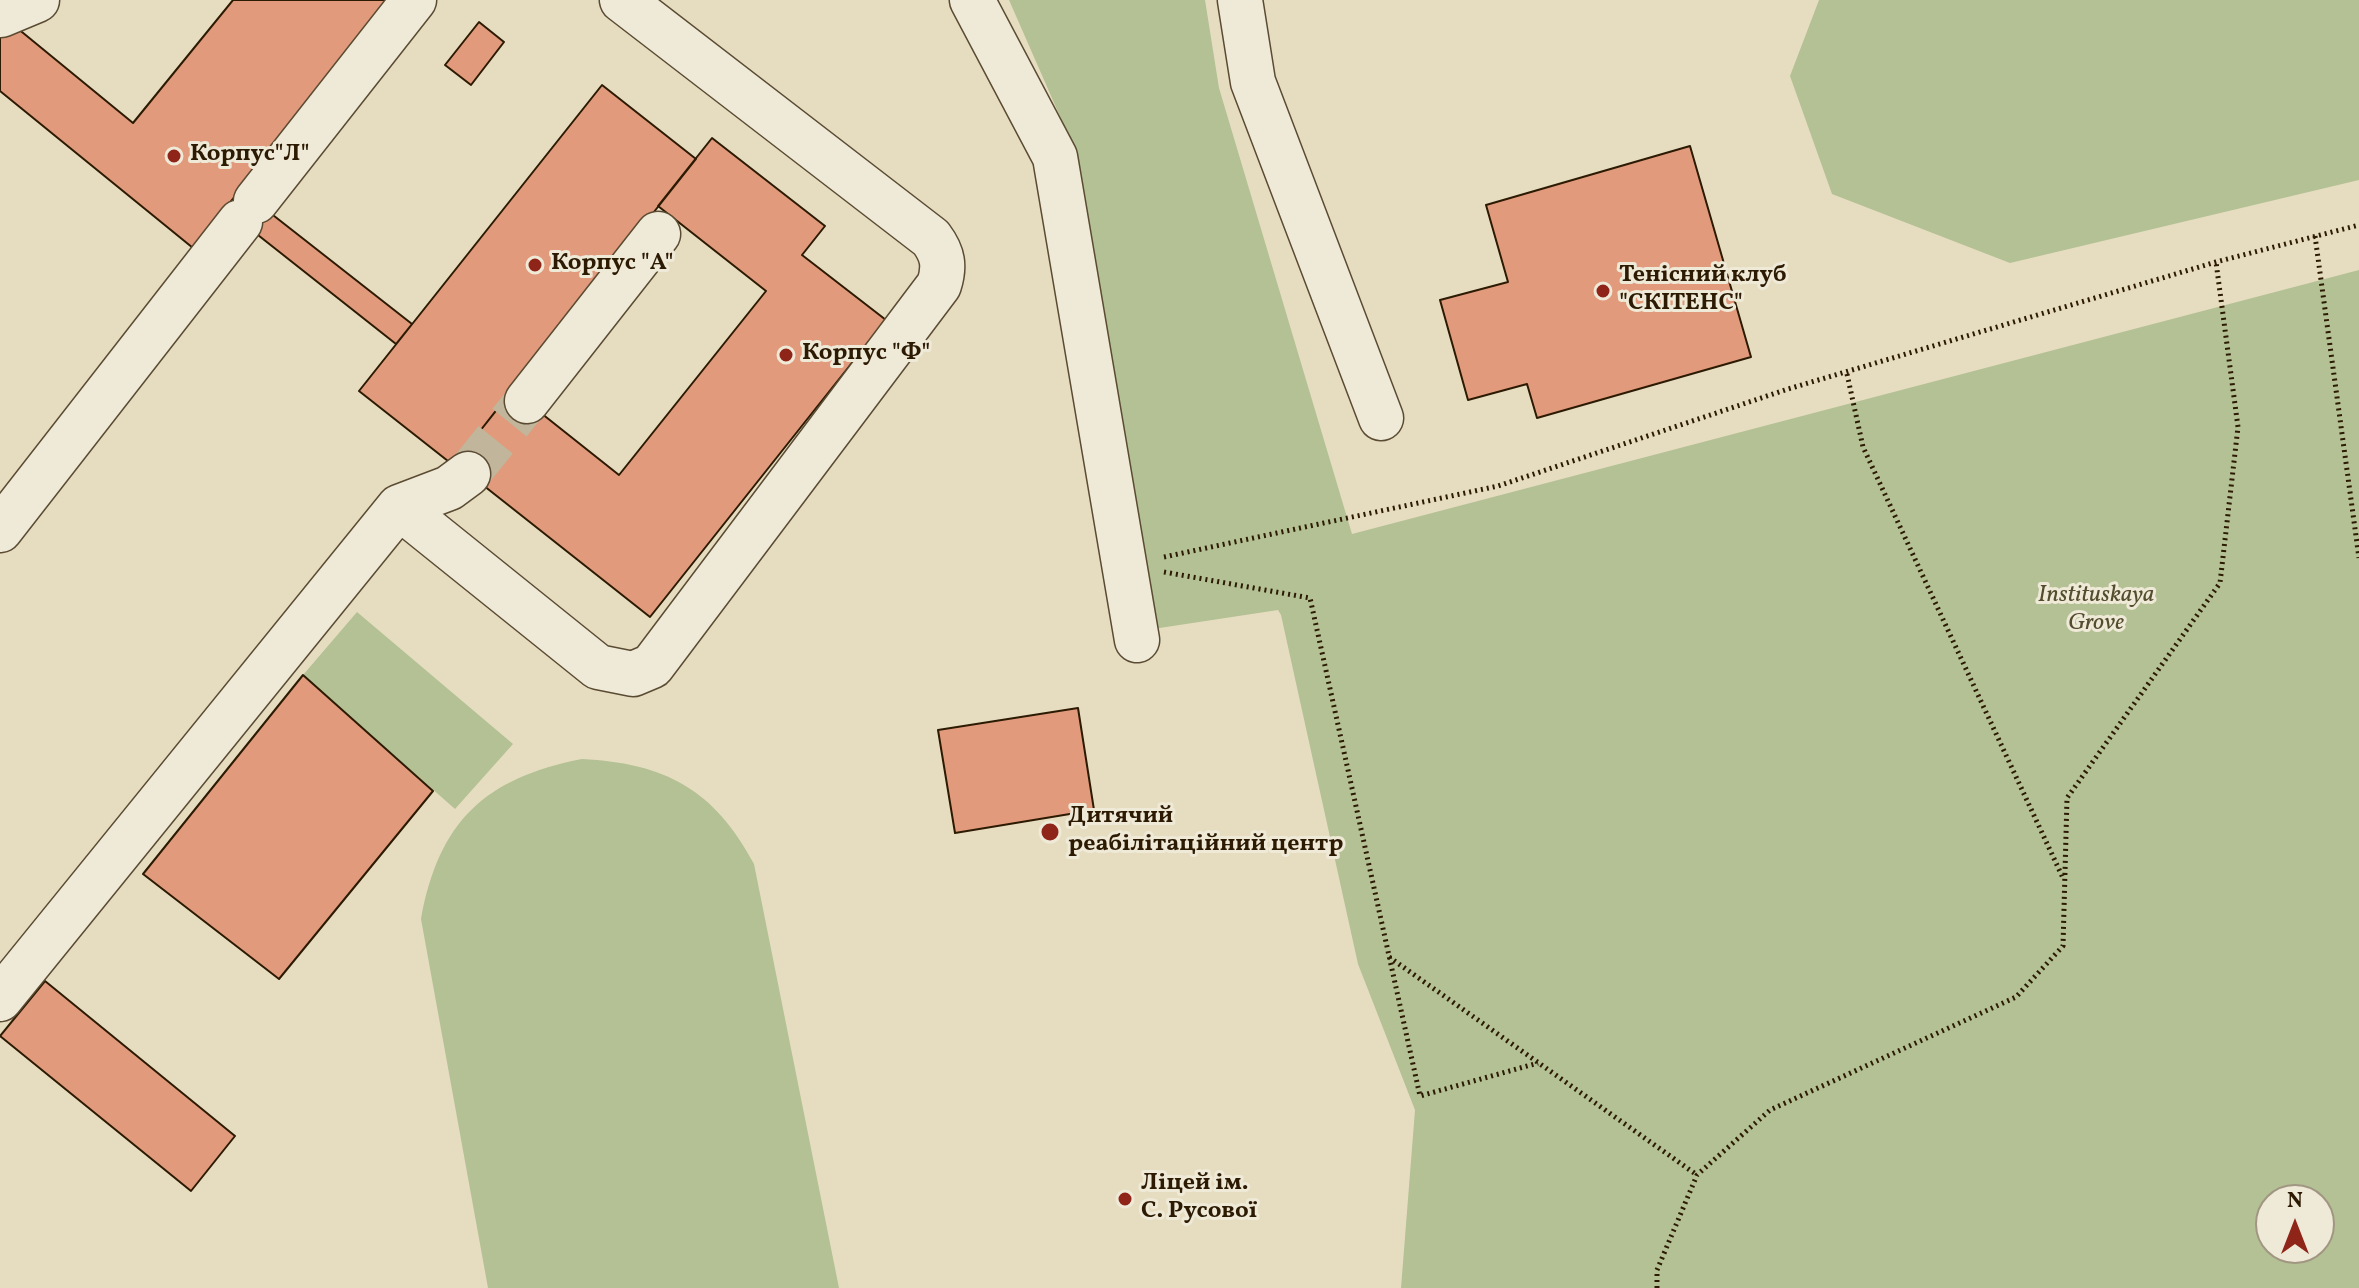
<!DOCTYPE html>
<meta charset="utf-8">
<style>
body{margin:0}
#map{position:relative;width:2359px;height:1288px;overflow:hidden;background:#e6ddc1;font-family:Vollkorn,serif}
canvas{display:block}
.north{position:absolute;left:2255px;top:1184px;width:80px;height:80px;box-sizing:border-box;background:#efe9d7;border:2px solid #a19682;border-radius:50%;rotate:0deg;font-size:22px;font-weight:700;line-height:32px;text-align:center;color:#2c1a03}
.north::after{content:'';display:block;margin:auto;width:28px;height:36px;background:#8f2418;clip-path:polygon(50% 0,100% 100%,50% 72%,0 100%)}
</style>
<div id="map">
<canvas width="2359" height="1288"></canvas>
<div class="north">N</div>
</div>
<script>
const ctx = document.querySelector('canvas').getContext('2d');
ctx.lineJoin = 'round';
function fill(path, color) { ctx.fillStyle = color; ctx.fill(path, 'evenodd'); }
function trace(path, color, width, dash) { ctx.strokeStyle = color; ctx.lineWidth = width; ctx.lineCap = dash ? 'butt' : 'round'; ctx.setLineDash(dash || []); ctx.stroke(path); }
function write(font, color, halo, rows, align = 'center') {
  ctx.font = font + ' Vollkorn,serif'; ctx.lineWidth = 6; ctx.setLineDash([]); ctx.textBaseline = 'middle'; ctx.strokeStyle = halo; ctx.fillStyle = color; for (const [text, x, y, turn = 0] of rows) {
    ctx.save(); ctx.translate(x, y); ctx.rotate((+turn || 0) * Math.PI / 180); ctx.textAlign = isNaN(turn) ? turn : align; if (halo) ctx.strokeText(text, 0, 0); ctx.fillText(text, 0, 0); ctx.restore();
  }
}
fill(new Path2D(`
 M1009 0H1205L1219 88 1352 534 2359 270V1288H1401L1415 1110 1358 964 1281 615 1278 610 1153 629 1076 153ZM2271 1200H2319V1248H2271Z
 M1819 0H2359V180L2010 263 1832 194 1790 76Z
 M357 612 513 744 455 809 303 675Z
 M582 759C665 763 715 790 754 864L839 1288H488L421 919C439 821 485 778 582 759Z`), '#b3c194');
const building = new Path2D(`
 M233 0H395L193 248 0 91V14L133 123Z
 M479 22 504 42 471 85 445 65Z
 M602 85 696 159 453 465 359 391Z
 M712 138 825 226 802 255 886 320 650 617 455 463 512 390 619 475 766 291 658 206Z
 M1690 146 1751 357 1537 418 1527 384 1468 400 1440 300 1508 282 1486 205Z
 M241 190 412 324 396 344 225 209Z
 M303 675 433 791 279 979 143 874Z
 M1078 708 1094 810 955 833 938 730Z
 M45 981 235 1136 191 1191 0 1036Z`);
fill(building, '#e19a7b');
trace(building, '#2c1a03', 2);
trace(new Path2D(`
 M468 474 527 401`), '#c1b69b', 44, [44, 22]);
const minor = new Path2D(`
 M972 0 1055 157 1137 640
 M1240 0 1253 82 1381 418
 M1 15 37 0
 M256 201 414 0
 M527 401 658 234
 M399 507 598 667 633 674 652 666 939 285C945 266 943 254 931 238L622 0
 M0 530 240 222
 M0 999 399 507 449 488 468 474`);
trace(minor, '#5a4b32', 47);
trace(new Path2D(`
 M2315 236 2359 558
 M1847 374 1863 447 2063 878
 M1164 557 1498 486 1788 389 2216 262 2359 225
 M1164 572 1310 598 1420 1096 1538 1063
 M1389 957 1697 1175
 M1657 1288V1270L1697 1175 1770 1110 2016 997 2063 946 2067 798 2220 583 2238 427 2216 262`), '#2c1a03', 5, [2, 4]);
trace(minor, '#efe9d7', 44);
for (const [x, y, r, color] of [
 [174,156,8,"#8f2418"],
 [535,265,8,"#8f2418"],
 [1603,291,8,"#8f2418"],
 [786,355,8,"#8f2418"],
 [1050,832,10,"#8f2418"],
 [1125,1199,8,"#8f2418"]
]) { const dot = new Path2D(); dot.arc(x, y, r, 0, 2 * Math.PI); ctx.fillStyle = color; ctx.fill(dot); trace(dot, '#efe9d7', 3); }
write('bold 24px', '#2c1a03', '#efe9d7', [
 ["Корпус\"Л\"",190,156],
 ["Корпус \"А\"",551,265],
 ["Тенісний клуб",1619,277],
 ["\"СКІТЕНС\"",1619,305],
 ["Корпус \"Ф\"",802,355],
 ["Дитячий",1068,818],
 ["реабілітаційний центр",1068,846],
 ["Ліцей ім.",1141,1185],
 ["С. Русової",1141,1213]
], 'left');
write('italic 24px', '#544c2e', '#efe9d7', [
 ["Іnstituskaya",2096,597],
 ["Grove",2096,625]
]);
</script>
